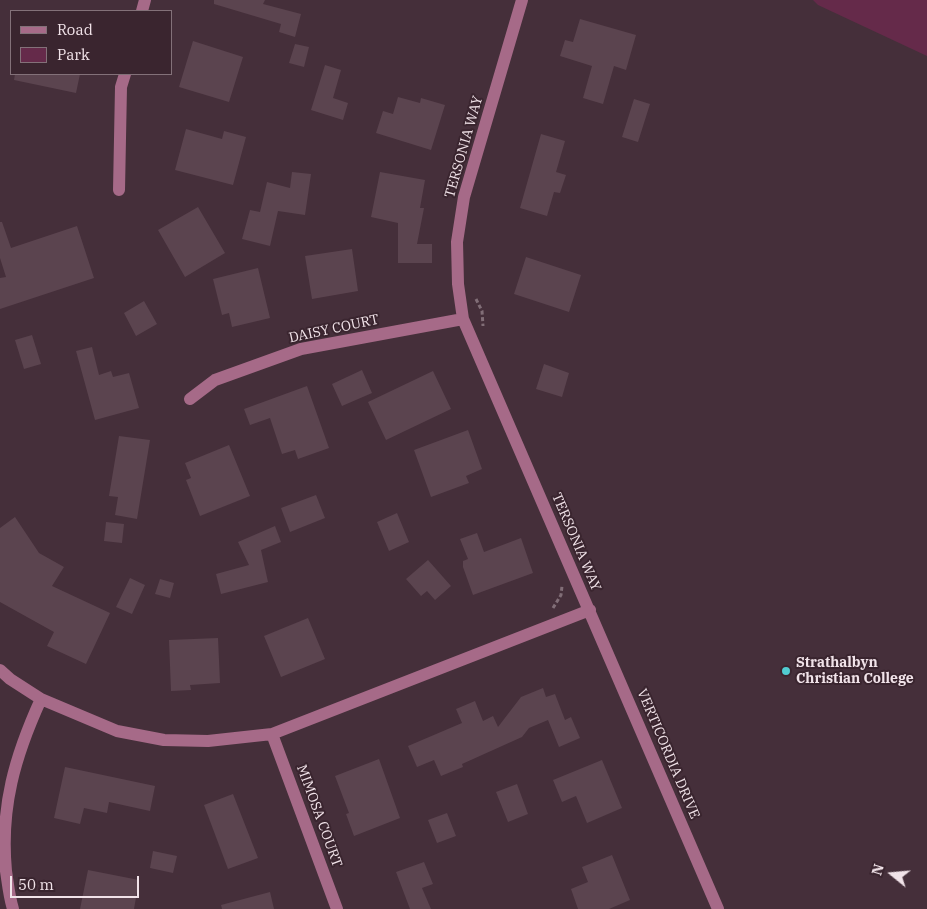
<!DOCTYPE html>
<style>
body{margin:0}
#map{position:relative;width:927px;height:909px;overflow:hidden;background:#452f3a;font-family:"IBM Plex Serif",serif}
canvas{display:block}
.legend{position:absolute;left:10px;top:10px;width:162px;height:65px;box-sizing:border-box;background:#3a252f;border:1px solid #837179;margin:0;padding:6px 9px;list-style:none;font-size:15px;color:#f1e3e9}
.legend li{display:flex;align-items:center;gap:10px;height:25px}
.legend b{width:25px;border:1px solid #837179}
.north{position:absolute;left:867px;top:849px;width:50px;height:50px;-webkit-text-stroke:4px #3a252f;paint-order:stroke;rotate:287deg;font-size:14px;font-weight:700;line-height:20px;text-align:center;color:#f1e3e9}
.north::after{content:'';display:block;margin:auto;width:18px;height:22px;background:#f1e3e9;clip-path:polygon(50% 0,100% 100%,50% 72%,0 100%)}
.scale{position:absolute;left:10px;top:876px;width:129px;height:22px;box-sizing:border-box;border:2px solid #f1e3e9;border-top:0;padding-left:6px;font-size:15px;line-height:18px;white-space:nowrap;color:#f1e3e9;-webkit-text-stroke:4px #3a252f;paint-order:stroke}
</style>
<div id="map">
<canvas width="927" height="909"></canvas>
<ul class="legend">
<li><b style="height:6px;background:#a66a88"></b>Road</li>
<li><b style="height:14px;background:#652a4a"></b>Park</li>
</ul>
<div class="north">N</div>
<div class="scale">50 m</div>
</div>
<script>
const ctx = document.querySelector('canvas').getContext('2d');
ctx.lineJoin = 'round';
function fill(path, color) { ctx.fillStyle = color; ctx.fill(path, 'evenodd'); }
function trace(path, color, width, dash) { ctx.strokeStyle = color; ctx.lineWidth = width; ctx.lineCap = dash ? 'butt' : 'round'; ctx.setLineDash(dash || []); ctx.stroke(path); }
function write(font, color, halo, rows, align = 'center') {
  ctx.font = font + ' "IBM Plex Serif",serif'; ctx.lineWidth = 4; ctx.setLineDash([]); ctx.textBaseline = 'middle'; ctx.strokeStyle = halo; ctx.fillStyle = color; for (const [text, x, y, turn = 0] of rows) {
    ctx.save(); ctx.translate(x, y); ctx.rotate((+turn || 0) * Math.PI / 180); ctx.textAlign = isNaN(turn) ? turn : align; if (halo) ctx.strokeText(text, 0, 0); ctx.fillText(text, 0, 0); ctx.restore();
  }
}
fill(new Path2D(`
 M813 0H927V56L818 5Z`), '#652a4a');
fill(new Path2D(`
 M214 0H265L263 4 301 14 295 37 279 32 281 24 214 4Z
 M580 19 636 35 626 70 614 66 603 104 583 98 592 66 560 56 565 40 573 42Z
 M193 41 243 57 229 102 179 87Z
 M295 44 309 47 304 67 289 63Z
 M325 65 341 70 333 98 348 103 343 120 311 110Z
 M15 74H80L76 93 14 80Z
 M398 97 420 103 421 98 445 105 431 150 376 133 383 111 393 114Z
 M634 99 650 104 638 142 622 137Z
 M186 129 222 139 224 131 246 137 233 185 175 170Z
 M541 134 565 141 556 172 566 175 560 193 554 192 547 216 520 208Z
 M292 172 311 174 305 215 278 211 270 246 242 239 250 210 260 212 267 182 290 188Z
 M380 172 425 180 420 208H424L417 244H432V263H398V223L371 217Z
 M198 207 225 253 185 277 158 230Z
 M0 222H2L11 248 77 226 94 278 0 309V278L6 277 0 258Z
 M352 249 358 291 312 299 305 256Z
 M526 257 581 275 569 312 514 294Z
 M258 268 270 318 232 327 229 313 222 315 213 279Z
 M144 301 157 324 136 336 124 313Z
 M32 335 41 364 24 369 15 340Z
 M92 347 99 375 111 371 113 377 129 373 139 408 95 420 76 351Z
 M544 364 569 373 562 397 536 389Z
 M362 370 372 393 342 406 332 384Z
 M433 371 451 409 386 440 368 402Z
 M307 386 329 448 298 459 295 450 282 454 270 418 250 425 244 409Z
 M468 430 482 469 466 476 469 483 431 497 414 450Z
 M119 436 150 440 137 519 115 515 118 497 109 496Z
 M229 445 250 496 200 516 186 480 191 478 185 463Z
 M316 495 325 518 290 532 281 508Z
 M397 513 409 542 389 551 377 522Z
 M15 517 39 553 64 567 52 586 110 613 86 664 47 646 54 632 0 602V528Z
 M106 522 124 524 122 543 104 541Z
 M275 526 281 542 261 550 268 582 221 594 216 574 249 565 238 542Z
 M477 533 484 552 521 538 533 573 473 595 463 567V561L468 559 460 539Z
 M428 560 451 586 435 600 427 591 421 596 406 579Z
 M130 578 145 585 132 614 116 607Z
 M160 579 174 583 170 598 155 594Z
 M308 618 325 659 281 677 264 636Z
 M218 638 220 683 190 685 191 690 171 691 169 640Z
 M543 688 546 697 555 694 565 720 571 717 580 738 559 747 548 720 529 728 522 737 462 764 463 767 441 776 434 760 417 767 408 746 462 723 456 709 475 701 483 721 493 716 498 727 521 697Z
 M379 759 400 818 354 836 346 814 349 813 335 776Z
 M602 760 622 808 587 823 576 796 562 802 553 780Z
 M65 767 155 786 150 811 109 802 107 813 84 808 80 824 54 818Z
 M517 784 528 814 508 822 496 792Z
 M233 794 258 858 228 869 204 805Z
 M447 813 456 836 437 843 428 820Z
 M153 851 177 856 173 873 150 868Z
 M612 855 630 900 609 909H578L571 889 588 882 582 867Z
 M424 862 433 884 422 888 431 909H410L396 872Z
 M88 870 139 880 134 909H80Z
 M270 892 274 909H222L221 905Z`), '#5b444f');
trace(new Path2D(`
 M476 299 482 311 483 326
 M553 608 561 595 562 586`), '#816e77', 3, [4, 2.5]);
trace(new Path2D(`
 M522 0 464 197 457 242 458 284 463 319 718 909
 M142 11 145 0
 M119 190 121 87 125 74
 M190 399 215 380 301 349 463 319
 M0 670 10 679 41 699 117 731 164 740 208 741 272 734 590 610
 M272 734 337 909
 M13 909C9 896 8 884 6 871 0 807 15 756 41 699`), '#a66a88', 12);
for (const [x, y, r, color] of [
 [786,671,5,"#51ccd1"]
]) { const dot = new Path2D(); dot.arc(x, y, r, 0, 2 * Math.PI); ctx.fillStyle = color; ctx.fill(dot); trace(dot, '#3a252f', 2); }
write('14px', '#f1e3e9', '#3a252f', [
 ["TERSONIA WAY",464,147,-74],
 ["DAISY COURT",334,329,-12],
 ["TERSONIA WAY",576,542,67],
 ["VERTICORDIA DRIVE",668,754,67],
 ["MIMOSA COURT",319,816,70]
]);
write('bold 14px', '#f1e3e9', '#3a252f', [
 ["Strathalbyn",796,663],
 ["Christian College",796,679]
], 'left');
</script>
